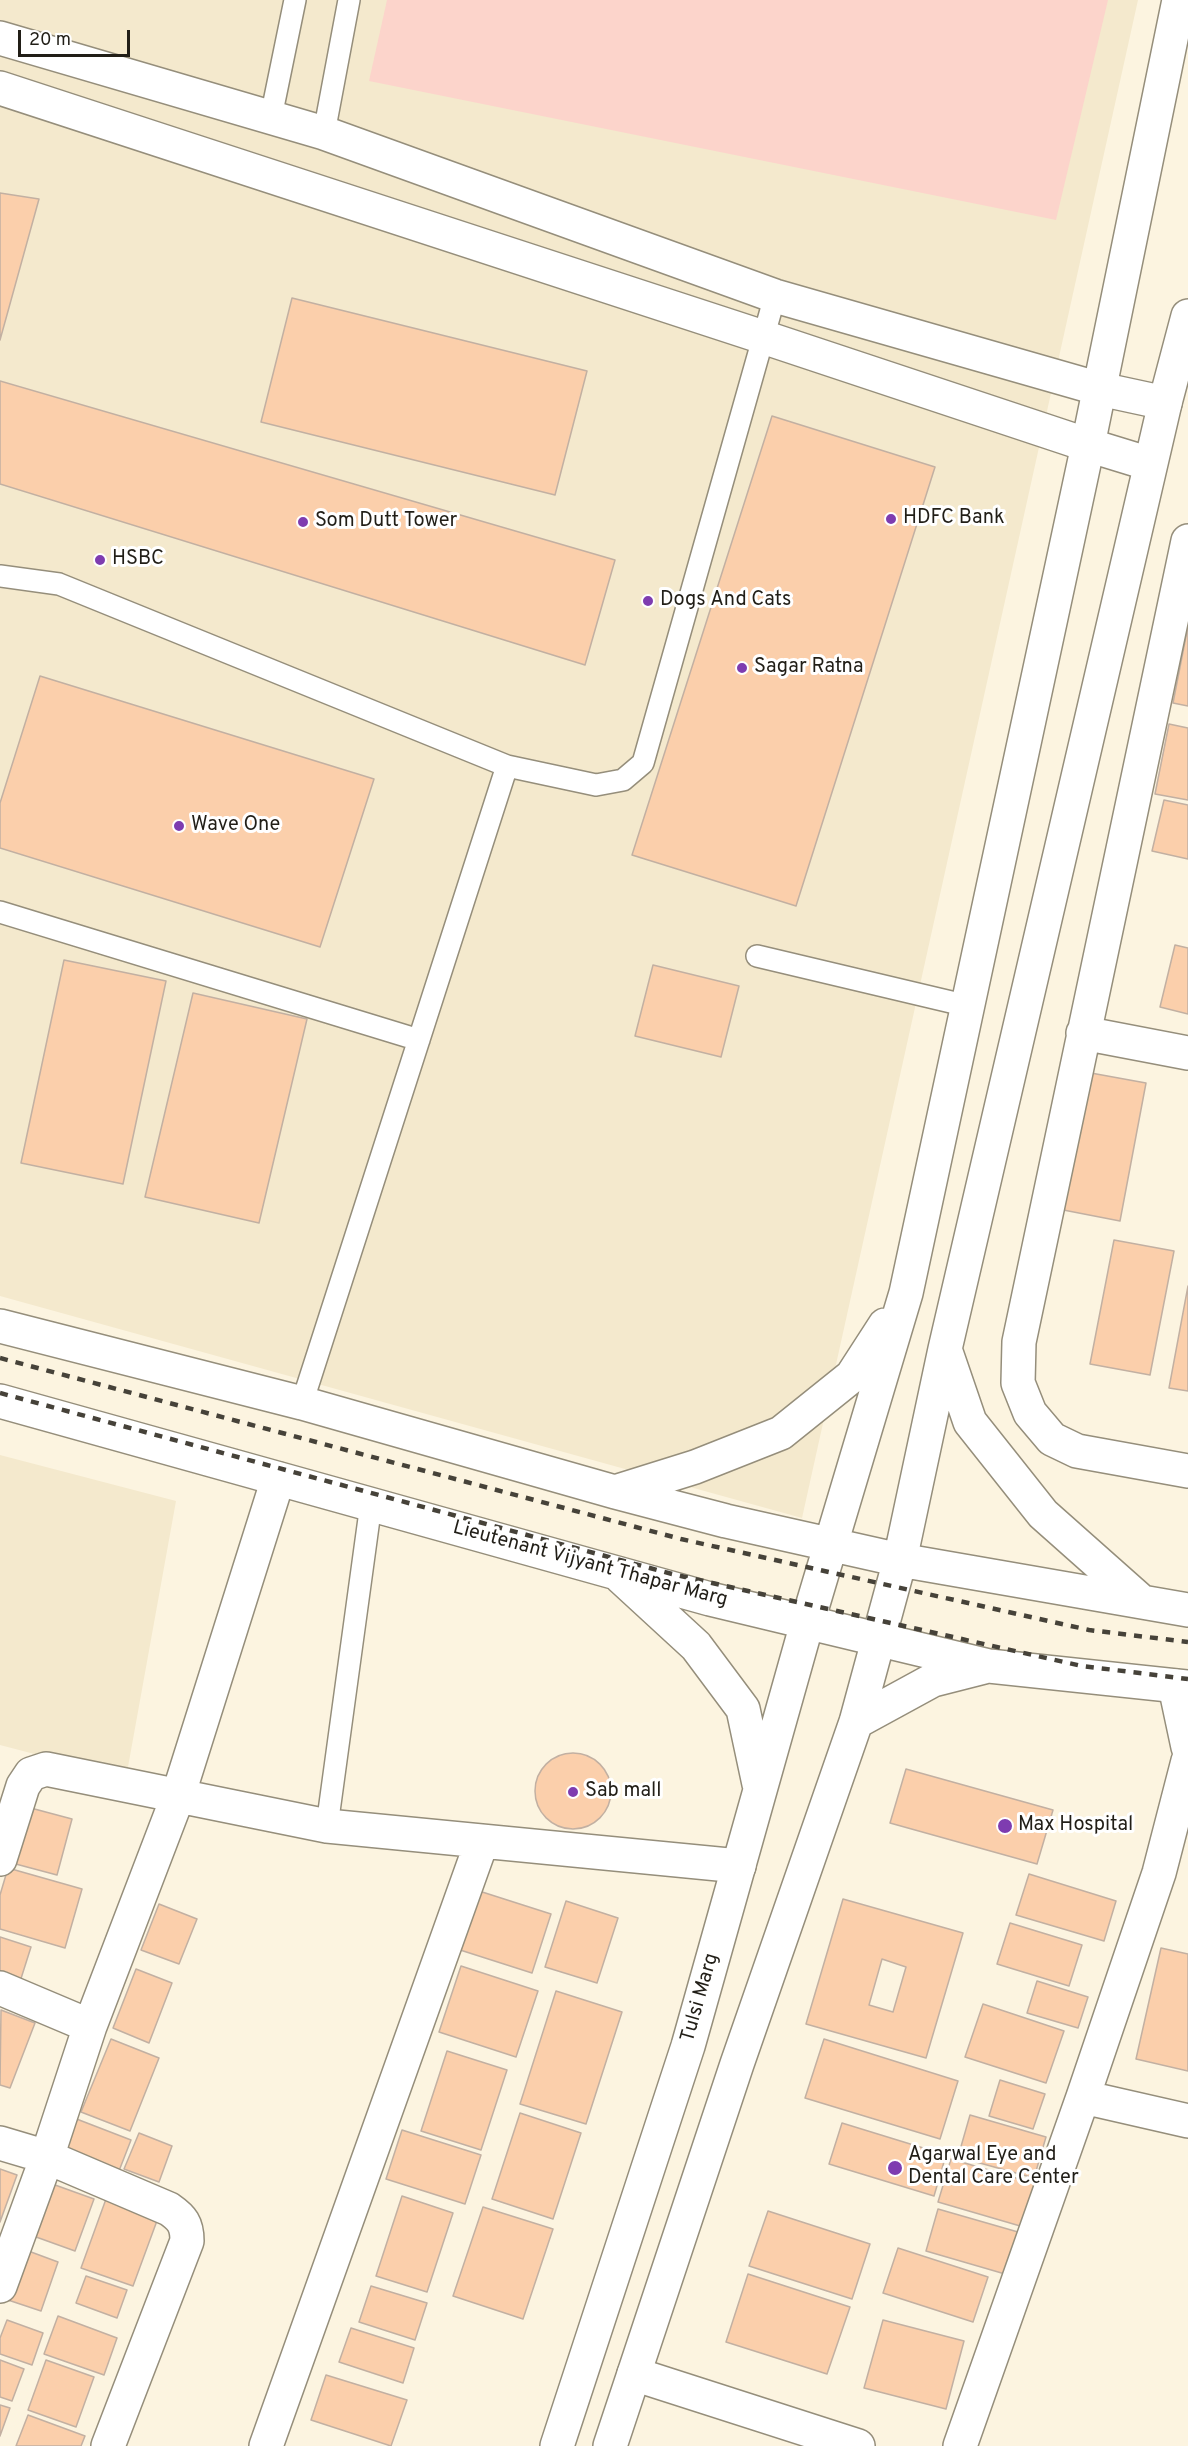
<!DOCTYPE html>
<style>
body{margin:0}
#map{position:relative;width:1188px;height:2446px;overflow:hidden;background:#fcf4e0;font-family:Overpass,sans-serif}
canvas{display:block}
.scale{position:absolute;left:18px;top:30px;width:112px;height:27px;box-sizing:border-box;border:3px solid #211e17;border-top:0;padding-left:8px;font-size:18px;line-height:21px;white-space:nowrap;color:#211e17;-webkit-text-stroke:4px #fff;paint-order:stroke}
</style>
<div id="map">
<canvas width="1188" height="2446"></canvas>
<div class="scale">20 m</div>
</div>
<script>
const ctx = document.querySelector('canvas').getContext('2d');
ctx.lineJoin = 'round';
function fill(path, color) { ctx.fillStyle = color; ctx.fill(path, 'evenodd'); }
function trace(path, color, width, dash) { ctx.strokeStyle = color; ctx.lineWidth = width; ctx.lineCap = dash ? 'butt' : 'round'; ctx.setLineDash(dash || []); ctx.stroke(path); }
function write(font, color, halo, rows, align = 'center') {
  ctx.font = font + ' Overpass,sans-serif'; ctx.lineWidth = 6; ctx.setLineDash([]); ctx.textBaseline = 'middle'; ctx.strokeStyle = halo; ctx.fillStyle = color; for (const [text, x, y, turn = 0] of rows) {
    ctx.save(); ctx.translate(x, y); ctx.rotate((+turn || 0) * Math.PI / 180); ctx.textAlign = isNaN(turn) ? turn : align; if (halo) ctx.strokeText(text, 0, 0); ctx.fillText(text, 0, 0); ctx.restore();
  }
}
fill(new Path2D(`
 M0 0H1138L802 1518 0 1296Z
 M0 1455 176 1501 126 1778 0 1745Z`), '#f4e9cd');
fill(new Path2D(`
 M387 0H1108L1056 220 369 81Z`), '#fcd4cb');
const building = new Path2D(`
 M0 193 39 199 0 340Z
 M292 298 587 371 555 495 261 422Z
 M0 381 615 560 585 665 0 484Z
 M772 416 935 467 796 906 632 855Z
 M1188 626V706L1173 703Z
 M40 676 374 779 320 947 0 848V803Z
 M1169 724 1188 728V800L1155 794Z
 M1164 800 1188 805V859L1152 851Z
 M1175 945 1188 948V1014L1160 1007Z
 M64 960 166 981 123 1184 21 1163Z
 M653 965 739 986 721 1057 635 1036Z
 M193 993 307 1019 259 1223 145 1197Z
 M1080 1071 1146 1083 1120 1221 1053 1208Z
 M1114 1240 1174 1251 1150 1375 1090 1364Z
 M1188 1286V1391L1169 1388Z
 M535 1791a38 38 0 1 1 76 0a38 38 0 1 1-76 0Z
 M906 1769 1053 1810 1037 1864 890 1823Z
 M27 1807 72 1819 57 1875 12 1863Z
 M8 1868 82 1889 65 1948 0 1929V1895Z
 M1029 1874 1116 1901 1104 1941 1016 1915Z
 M476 1890 551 1914 532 1973 457 1949Z
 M843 1899 963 1933 926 2058 806 2024ZM882 1959 906 1967 893 2012 869 2005Z
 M566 1901 618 1918 597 1983 545 1967Z
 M159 1904 197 1919 179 1964 141 1950Z
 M1010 1923 1082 1945 1069 1986 997 1964Z
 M0 1937 31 1947 18 1988 0 1982Z
 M1161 1948 1188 1954V2071L1136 2059Z
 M461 1966 538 1991 516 2057 439 2032Z
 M136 1969 172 1983 149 2043 113 2028Z
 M1037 1981 1088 1997 1078 2028 1027 2013Z
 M556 1991 622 2012 586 2124 520 2104Z
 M983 2004 1064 2031 1046 2083 965 2057Z
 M1 2010 35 2023 10 2088 0 2085Z
 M111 2039 159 2058 130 2131 81 2112Z
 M824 2039 958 2081 940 2139 805 2098Z
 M447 2051 507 2070 481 2150 421 2131Z
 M1000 2080 1045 2094 1033 2129 989 2116Z
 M520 2113 581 2133 553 2219 492 2199Z
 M970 2115 1046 2137 1034 2178 958 2157Z
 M74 2118 131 2140 117 2176 60 2153Z
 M842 2123 946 2155 934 2196 829 2164Z
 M402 2130 481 2155 465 2204 386 2179Z
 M139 2133 172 2146 159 2182 124 2169Z
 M951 2159 1040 2185 1027 2228 938 2202Z
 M0 2169 17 2175 0 2222Z
 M44 2181 94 2199 75 2251 25 2233Z
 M402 2196 453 2213 427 2292 376 2276Z
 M106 2199 158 2218 133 2286 81 2268Z
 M483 2207 553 2229 523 2319 453 2296Z
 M938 2209 1018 2232 1005 2274 926 2251Z
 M768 2211 870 2244 852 2299 749 2266Z
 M898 2248 988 2277 973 2322 883 2293Z
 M23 2249 58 2262 41 2311 5 2299Z
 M748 2274 850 2307 827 2374 726 2342Z
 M86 2276 127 2290 117 2318 76 2303Z
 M371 2286 427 2303 415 2340 359 2322Z
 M58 2316 117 2338 104 2375 44 2354Z
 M7 2320 43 2333 32 2365 0 2354V2338Z
 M883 2320 964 2341 946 2409 864 2388Z
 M351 2328 414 2348 403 2383 339 2362Z
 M0 2360 24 2369 12 2401 0 2397Z
 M46 2360 94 2377 76 2427 28 2410Z
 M326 2375 407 2400 391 2446 311 2420Z
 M0 2405 10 2408 0 2436Z
 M28 2415 85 2436 81 2446H16Z`);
fill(building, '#fbcfab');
trace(building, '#c2b0a2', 1.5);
const lane = new Path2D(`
 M271 117 295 0
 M324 133 349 0
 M0 576 59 584 507 766 302 1403
 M507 766 596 785 623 780 643 763 775 296
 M0 912 419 1040
 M757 956 968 1006
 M327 1826 371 1504`);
const street = new Path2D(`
 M0 38 324 133 775 296 1100 389 1165 403
 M0 88 763 337 1088 445 1150 464
 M1188 541 1019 1342 1018 1383 1030 1413 1052 1439 1077 1451 1188 1471
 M1083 1033 1188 1053
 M1175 1686 1188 1747
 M0 1859 23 1786 31 1774 46 1769 327 1826 739 1866
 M0 1988 90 2026
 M1083 2097 1188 2121
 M0 2143 47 2157 169 2209C182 2218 187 2224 187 2241L108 2446
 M0 2286 47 2157 90 2026 178 1796 278 1479
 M634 2374 858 2446
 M266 2446 482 1841
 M960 2446 1083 2097 1159 1873 1188 1761`);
const secondary = new Path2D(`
 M0 1326 302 1403 615 1492 726 1521 900 1560 1188 1610
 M945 1349 970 1422 1043 1514 1141 1601
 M0 1401 710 1599 989 1666 1188 1687
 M615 1492 695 1467 781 1433 852 1376 885 1325
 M621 1577 696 1646 743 1709 759 1784
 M856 1722 933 1680 984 1667
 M557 2446 688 2046 804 1634 906 1293 1088 445 1179 0
 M610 2446 737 2064 856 1722 900 1560 945 1349 1165 403 1188 316`);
trace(lane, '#958e7b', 24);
trace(street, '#958e7b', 36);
trace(secondary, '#958e7b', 36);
trace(lane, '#fff', 21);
trace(street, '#fff', 33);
trace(secondary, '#fff', 33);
trace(new Path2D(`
 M0 1358 681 1539 1089 1630 1188 1642
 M0 1393 672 1574 1082 1666 1188 1679`), '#464239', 4.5, [8, 8]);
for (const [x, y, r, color] of [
 [891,519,6,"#7e3cb0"],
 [303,522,6,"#7e3cb0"],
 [100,560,6,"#7e3cb0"],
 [648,601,6,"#7e3cb0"],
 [742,668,6,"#7e3cb0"],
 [179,826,6,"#7e3cb0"],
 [573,1792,6,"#7e3cb0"],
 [1005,1826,8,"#7e3cb0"],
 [895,2168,8,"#7e3cb0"]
]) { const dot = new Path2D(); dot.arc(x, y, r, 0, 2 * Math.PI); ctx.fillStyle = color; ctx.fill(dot); trace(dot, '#fff', 2); }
write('20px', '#211e17', '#fff', [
 ["HDFC Bank",903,519],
 ["Som Dutt Tower",315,522],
 ["HSBC",112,560],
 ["Dogs And Cats",660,601],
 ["Sagar Ratna",754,668],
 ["Wave One",191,826],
 ["Sab mall",585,1792],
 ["Max Hospital",1018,1826],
 ["Agarwal Eye and",908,2156],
 ["Dental Care Center",908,2179]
], 'left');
write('20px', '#211e17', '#fff', [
 ["Lieutenant Vijyant Thapar Marg",590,1565,15],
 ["Tulsi Marg",701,1998,-74]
]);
</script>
